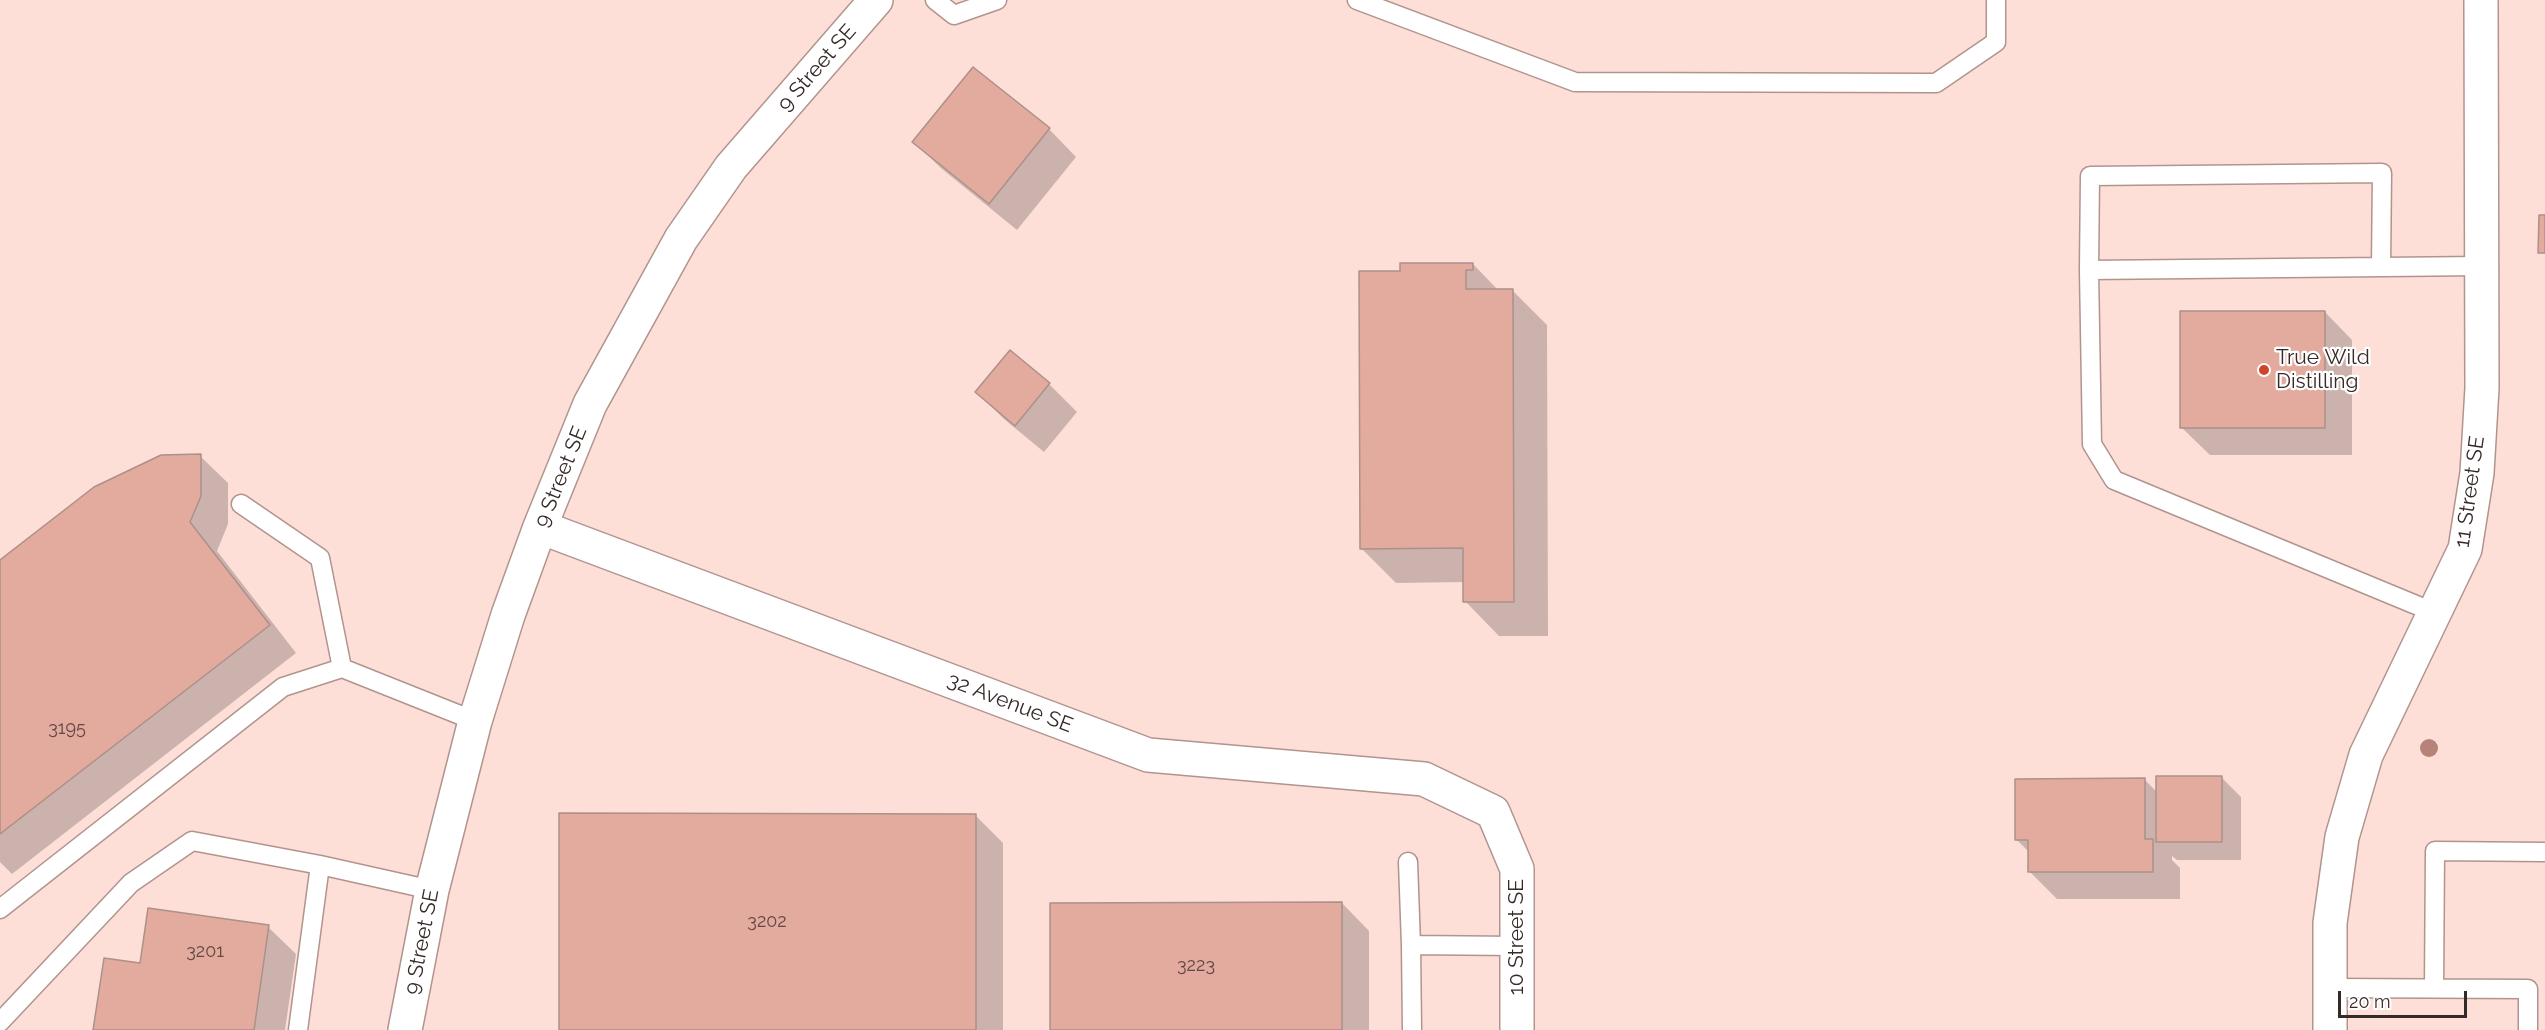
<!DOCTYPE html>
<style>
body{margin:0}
#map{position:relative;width:2545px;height:1030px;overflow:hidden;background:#fedfd8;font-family:Raleway,sans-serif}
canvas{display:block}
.scale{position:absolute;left:2338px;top:991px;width:129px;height:27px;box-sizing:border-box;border:3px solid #362a28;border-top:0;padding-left:8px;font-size:18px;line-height:21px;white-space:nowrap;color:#362a28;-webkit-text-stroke:4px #fff;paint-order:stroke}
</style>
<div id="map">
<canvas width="2545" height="1030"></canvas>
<div class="scale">20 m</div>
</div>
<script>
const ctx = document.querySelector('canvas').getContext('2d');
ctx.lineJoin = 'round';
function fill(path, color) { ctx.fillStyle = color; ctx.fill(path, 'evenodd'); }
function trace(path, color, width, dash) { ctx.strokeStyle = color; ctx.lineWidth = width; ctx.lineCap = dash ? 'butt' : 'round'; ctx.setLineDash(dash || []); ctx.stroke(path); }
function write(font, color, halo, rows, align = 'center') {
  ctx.font = font + ' Raleway,sans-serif'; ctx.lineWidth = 4.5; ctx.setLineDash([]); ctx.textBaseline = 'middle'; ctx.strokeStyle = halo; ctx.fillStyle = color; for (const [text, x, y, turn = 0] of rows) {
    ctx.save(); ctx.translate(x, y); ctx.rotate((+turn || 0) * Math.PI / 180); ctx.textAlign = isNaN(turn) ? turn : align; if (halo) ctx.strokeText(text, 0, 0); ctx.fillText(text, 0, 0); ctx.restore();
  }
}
fill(new Path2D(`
 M973 69 1049 129 1076 157 1017 230 942 169 914 142Z
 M1473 264 1499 291H1513L1547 325 1548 636H1499L1465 601V582L1396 583 1361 548 1402 272Z
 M2325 312 2352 340V455H2210L2182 428Z
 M1010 352 1049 384 1077 412 1044 452 1004 419 977 392Z
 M161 456H200L228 483V524L217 551 296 653 12 874 0 862V562L95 488Z
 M2221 777 2241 797V860H2177L2172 856V860L2180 868V899H2057L2030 872V853L2017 840 2144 779 2158 793Z
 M975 815 1003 843V1030H561Z
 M1342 903 1369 931V1030H1052Z
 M268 927 296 954 285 1030H95L142 964Z`), '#0003');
const building = new Path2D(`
 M973 67 1050 128 989 204 912 142Z
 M2539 215H2545V253H2538Z
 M1400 263H1473V270H1466V289H1513L1514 602H1463V548L1360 549 1359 271H1400Z
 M2180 311H2325V428H2180Z
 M1010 350 1050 383 1015 426 975 392Z
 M201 454V496L190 522 270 625 0 834V560L94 487 161 455Z
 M2156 776H2222V842H2156Z
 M2145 778V839H2153V872H2028V840H2015V779Z
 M559 813 976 814V1030H559Z
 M1342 902V1030H1050V903Z
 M148 908 269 925 254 1030H93L104 958 140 963Z`);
fill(building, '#e3aa9e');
trace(building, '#ac908a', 1.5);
const service = new Path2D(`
 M935 0 954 15 997 0
 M1357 0 1575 82 1936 83 1996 42V0
 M2089 270 2090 176 2382 173 2381 267
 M241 504 320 558 342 668
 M2433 612 2114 480 2092 444 2089 270 2481 266
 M1408 862 1411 945
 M0 909 283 687 342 668 475 721
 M2330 988 2528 989V1030
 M2434 988 2435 851 2545 852
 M0 1022 131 883 192 841 320 865 432 890
 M298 1030 320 865
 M1412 1030 1411 945 1517 946`);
const minor = new Path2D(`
 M540 527 1148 755 1424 779 1493 812 1517 869V1030
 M405 1030 432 890 475 721 508 615 540 527 590 404 681 239 731 167 876 0
 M2330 1030V923L2342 837 2366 755 2465 549 2477 473 2482 388 2481 0`);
trace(service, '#b1948e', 21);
trace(minor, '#b1948e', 36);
trace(service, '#fff', 18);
trace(minor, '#fff', 33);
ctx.fillStyle = '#b68378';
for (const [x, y] of [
 [2429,748]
]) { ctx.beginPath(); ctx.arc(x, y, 9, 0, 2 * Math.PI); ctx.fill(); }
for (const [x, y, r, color] of [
 [2264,370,6,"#d0442b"]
]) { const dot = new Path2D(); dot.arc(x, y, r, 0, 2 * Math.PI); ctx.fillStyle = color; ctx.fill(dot); trace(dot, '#fff', 2); }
write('18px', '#614a46', null, [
 ["3195",67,729],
 ["3202",767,922],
 ["3201",205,952],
 ["3223",1196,966]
]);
write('21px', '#362a28', '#fff', [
 ["9 Street SE",817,68,-49],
 ["9 Street SE",561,477,-68],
 ["11 Street SE",2470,492,-82],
 ["32 Avenue SE",1010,703,21],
 ["10 Street SE",1517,937,-90],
 ["9 Street SE",422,942,-79]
]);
write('21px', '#362a28', '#fff', [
 ["True Wild",2276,358],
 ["Distilling",2276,382]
], 'left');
</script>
